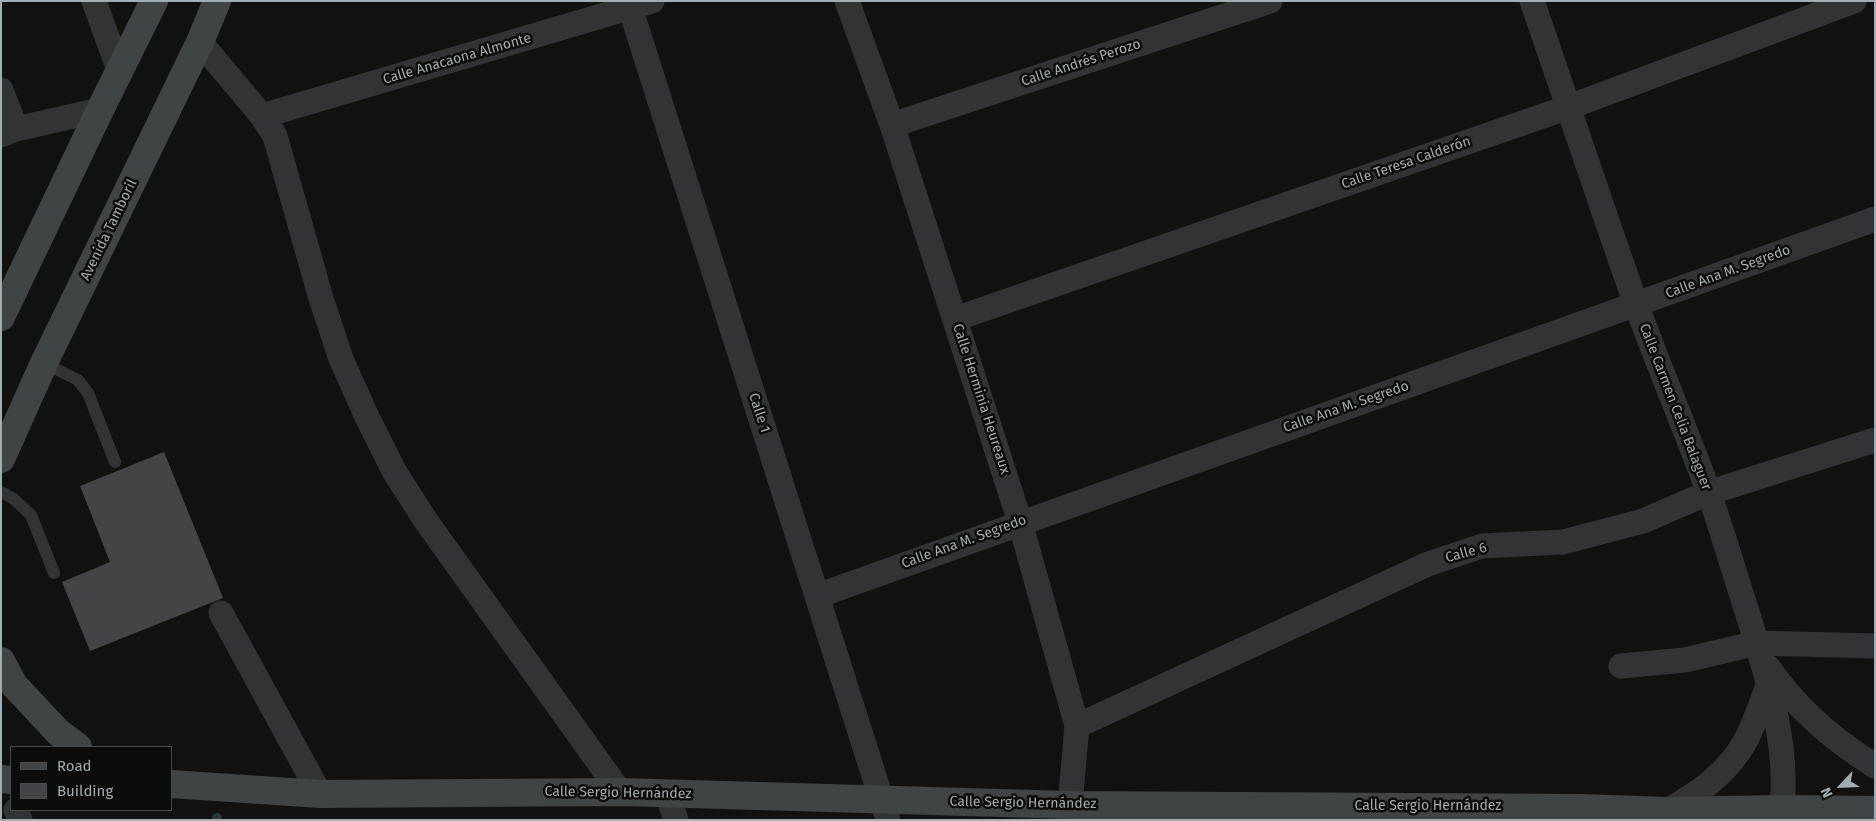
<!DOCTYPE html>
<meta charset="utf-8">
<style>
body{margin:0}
#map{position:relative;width:1876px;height:821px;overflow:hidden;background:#101111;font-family:"Fira Sans",sans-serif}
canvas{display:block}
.frame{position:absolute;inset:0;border:2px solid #a2adb1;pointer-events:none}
.legend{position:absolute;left:10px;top:746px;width:162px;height:65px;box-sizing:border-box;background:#0b0c0c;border:1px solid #474c4e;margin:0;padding:6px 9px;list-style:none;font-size:15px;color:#a2adb1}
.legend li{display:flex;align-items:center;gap:10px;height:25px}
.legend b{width:25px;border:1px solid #474c4e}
.north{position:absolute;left:1816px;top:761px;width:50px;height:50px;-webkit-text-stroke:4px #0b0c0c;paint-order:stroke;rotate:245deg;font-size:14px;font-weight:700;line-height:20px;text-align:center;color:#a2adb1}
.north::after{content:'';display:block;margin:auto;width:18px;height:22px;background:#a2adb1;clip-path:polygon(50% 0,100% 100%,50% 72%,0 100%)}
</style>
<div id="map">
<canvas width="1876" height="821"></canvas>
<div class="frame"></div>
<ul class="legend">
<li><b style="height:6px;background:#3f4446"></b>Road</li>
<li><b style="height:14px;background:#414547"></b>Building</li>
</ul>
<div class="north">N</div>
</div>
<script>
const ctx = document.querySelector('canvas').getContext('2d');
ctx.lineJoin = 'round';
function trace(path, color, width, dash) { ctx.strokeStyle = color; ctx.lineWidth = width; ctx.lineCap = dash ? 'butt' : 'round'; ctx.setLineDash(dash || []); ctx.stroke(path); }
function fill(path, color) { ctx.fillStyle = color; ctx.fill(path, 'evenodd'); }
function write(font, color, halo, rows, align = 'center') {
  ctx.font = font + ' "Fira Sans",sans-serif'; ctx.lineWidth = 5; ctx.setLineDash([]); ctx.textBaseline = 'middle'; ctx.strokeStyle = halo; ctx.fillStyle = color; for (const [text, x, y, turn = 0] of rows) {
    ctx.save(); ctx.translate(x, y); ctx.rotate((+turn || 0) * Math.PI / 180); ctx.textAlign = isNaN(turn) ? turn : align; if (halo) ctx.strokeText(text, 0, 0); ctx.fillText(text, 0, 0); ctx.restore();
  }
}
trace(new Path2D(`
 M217 818V820`), '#2b3839', 10);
fill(new Path2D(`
 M164 452 223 598 90 651 62 582 110 562 80 486Z`), '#414547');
trace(new Path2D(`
 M44 363 78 380 88 393 115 462
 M1 492 14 499 31 515 54 573`), '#313436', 12);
trace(new Path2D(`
 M94 1 119 70
 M847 1 892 125 1020 522 1077 726 1070 805
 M1532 1C1567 102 1600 203 1636 304 1659 367 1686 430 1709 493 1721 527 1731 562 1742 596 1762 658 1795 756 1779 820
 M630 7 888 820
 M200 42 262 116 275 136 320 295 341 359 367 417 394 471 426 521 620 792
 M1 90 16 129
 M262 116 652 1
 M892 125 1270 1
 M1 135 16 129 100 110
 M955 319 1569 107 1854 1
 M817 596C1169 468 1523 346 1875 219
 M221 613 320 794
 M1621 666 1685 660 1757 643 1875 646
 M1768 667C1796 708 1833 740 1875 766
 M1077 726 1428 564 1482 546 1563 542 1643 521 1708 493 1875 440
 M667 793 676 820
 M16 810 20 820
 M1667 811C1699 793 1728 773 1746 740 1755 723 1761 703 1768 686`), '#313436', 25);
trace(new Path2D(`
 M1 317 100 110 154 1
 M1 459 44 363 200 42 217 1
 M1 661 14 685 58 732 78 747
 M1 779 11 780
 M171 784 320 794 620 792 1070 805 1582 808 1667 811 1782 809 1875 810`), '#3f4446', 28);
write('14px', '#a2adb1', '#0b0c0c', [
 ["Calle Anacaona Almonte",457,59,-16],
 ["Calle Andrés Perozo",1081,63,-18],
 ["Calle Teresa Calderón",1406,163,-19],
 ["Avenida Tamboril",109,230,-64],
 ["Calle Ana M. Segredo",1728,272,-20],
 ["Calle Herminia Heureaux",981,399,72],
 ["Calle Ana M. Segredo",1346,407,-19],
 ["Calle Carmen Celia Balaguer",1675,407,69],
 ["Calle 1",759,413,72],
 ["Calle Ana M. Segredo",964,542,-20],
 ["Calle 6",1466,553,-15],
 ["Calle Sergio Hernández",618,793,1],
 ["Calle Sergio Hernández",1023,803,1],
 ["Calle Sergio Hernández",1428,806]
]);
</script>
